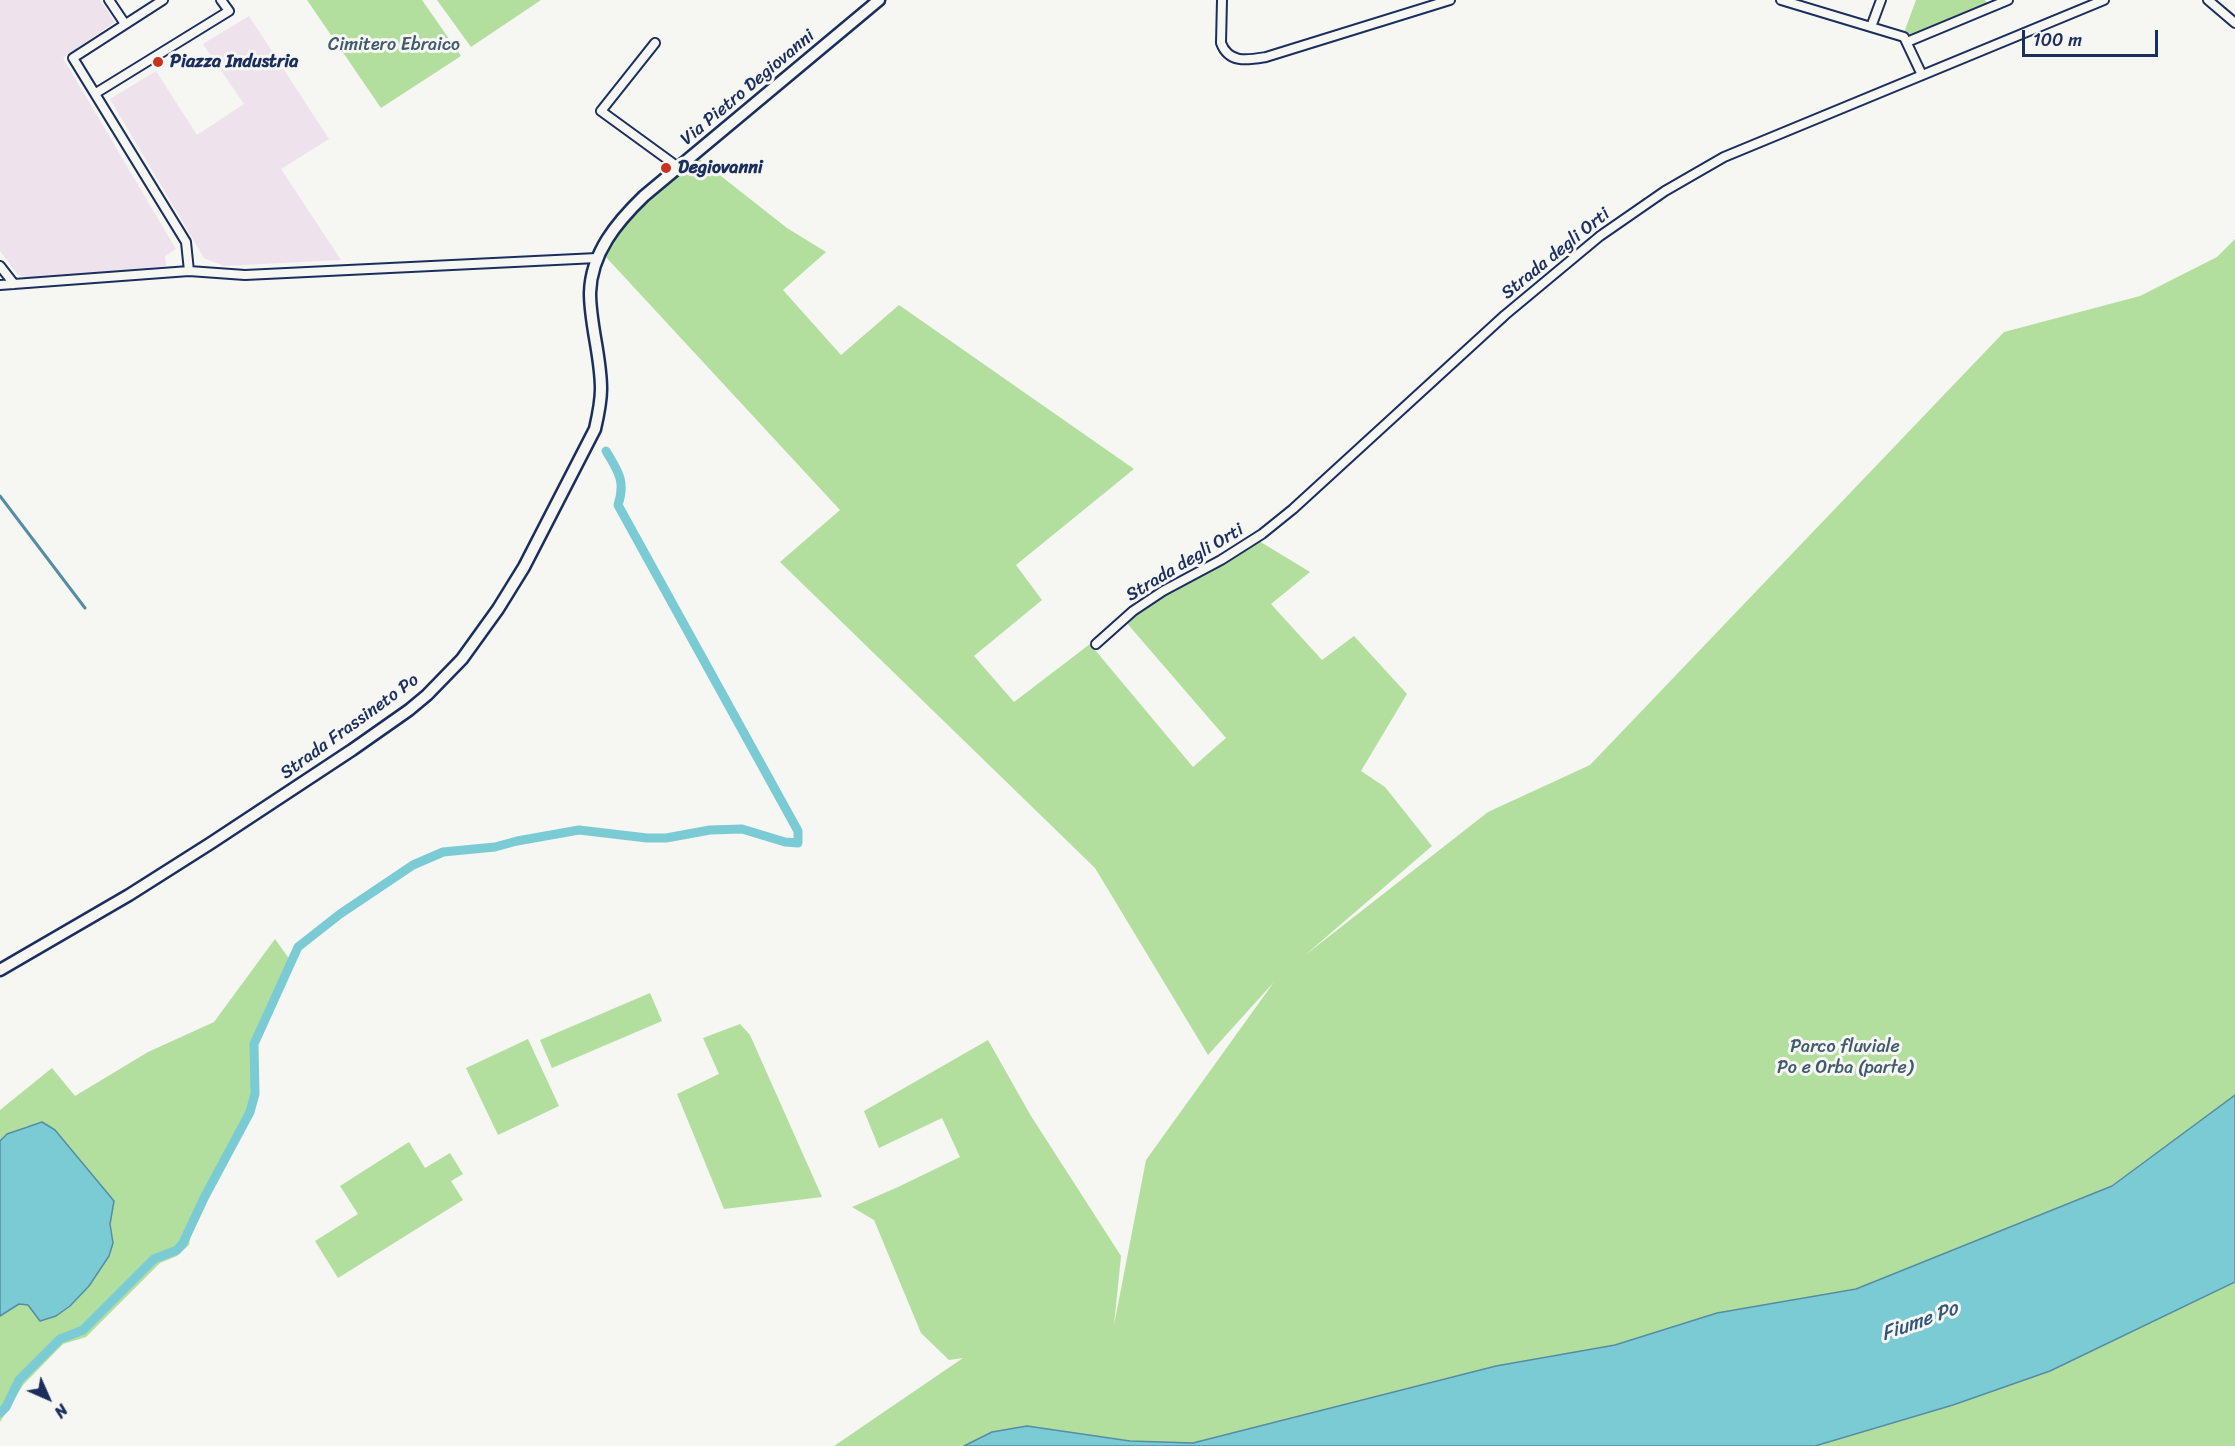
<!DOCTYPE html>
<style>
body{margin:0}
#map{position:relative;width:2235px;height:1446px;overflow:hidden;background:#f6f6f2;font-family:Sriracha,sans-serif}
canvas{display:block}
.north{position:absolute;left:18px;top:1368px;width:60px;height:60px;-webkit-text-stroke:4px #f6f6f2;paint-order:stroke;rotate:135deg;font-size:16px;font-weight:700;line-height:24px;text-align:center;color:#1b2f5e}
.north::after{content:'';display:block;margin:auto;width:21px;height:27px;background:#1b2f5e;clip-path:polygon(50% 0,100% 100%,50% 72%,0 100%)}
.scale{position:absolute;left:2022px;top:30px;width:136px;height:27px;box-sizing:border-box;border:3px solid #1b2f5e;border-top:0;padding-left:8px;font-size:18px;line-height:21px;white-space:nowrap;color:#1b2f5e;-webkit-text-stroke:4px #f6f6f2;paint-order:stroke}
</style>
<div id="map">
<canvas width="2235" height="1446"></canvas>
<div class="north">N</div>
<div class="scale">100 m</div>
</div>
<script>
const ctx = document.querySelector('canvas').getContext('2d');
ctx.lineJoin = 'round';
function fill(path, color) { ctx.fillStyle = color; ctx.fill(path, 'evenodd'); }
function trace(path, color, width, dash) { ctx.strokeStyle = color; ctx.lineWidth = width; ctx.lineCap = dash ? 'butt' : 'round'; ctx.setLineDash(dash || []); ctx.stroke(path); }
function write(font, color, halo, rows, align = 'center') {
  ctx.font = font + ' Sriracha,sans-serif'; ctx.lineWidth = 6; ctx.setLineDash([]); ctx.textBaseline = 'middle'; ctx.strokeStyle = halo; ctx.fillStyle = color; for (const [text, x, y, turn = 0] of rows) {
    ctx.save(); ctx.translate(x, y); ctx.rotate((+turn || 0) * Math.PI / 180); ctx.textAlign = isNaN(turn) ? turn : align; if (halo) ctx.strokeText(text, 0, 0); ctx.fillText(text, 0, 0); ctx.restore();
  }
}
fill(new Path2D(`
 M0 0H100L115 22 63 58 176 249 165 256 166 266 32 279 18 275 0 251Z
 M249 16 329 139 281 169 341 260 224 266 204 258 110 99 156 71 197 135 244 104 203 44Z`), '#eee2ec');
fill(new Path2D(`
 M307 0H422L461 56 381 108Z
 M437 0H541L471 47Z
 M1916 0H1985L1987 3 1908 38 1905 30Z
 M698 158 787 228 826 252 783 290 841 355 899 305 1134 469 1016 565 1042 600 974 656 1014 702 1090 644 1193 767 1226 738 1125 621 1197 572 1254 538 1310 572 1271 604 1322 660 1354 636 1407 694 1361 771 1385 787 1432 846 1304 956 1488 812 1590 765 2004 332 2140 296 2217 257 2235 239V1446H834L963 1358 949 1360 921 1333 874 1220 852 1207 898 1187 960 1157 942 1118 879 1148 864 1111 988 1040 1031 1116 1121 1256 1114 1325 1146 1160 1274 982 1208 1055 1095 868 780 562 840 510 604 255 619 230 647 199Z
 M275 939 290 960 257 1039 252 1070 254 1096 240 1132 208 1187 193 1221 189 1245 177 1256 160 1263 86 1337 63 1344 23 1385 0 1422V1316L19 1304 28 1305 35 1312 56 1316 70 1306 89 1286 113 1243 110 1224 114 1201 27 1126 7 1134 0 1141V1110L52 1068 75 1096 148 1052 214 1022Z
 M650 993 662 1021 552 1068 540 1040Z
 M740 1024 750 1035 822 1197 724 1209 677 1094 719 1074 703 1038Z
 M528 1039 559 1106 498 1135 466 1068Z
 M409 1142 425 1168 450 1153 463 1174 451 1181 463 1200 338 1278 315 1241 358 1214 340 1186Z`), '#b2df9d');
const water = new Path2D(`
 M2235 1095V1282L2050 1371 1953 1405 1815 1446H964L992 1432 1027 1426 1130 1441 1193 1443 1496 1366 1615 1345 1717 1313 1856 1289 2112 1186Z
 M42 1122 55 1130 114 1201 110 1224 113 1243 109 1256 89 1286 70 1306 56 1316 40 1321 28 1305 19 1304 0 1316V1141L7 1134Z`);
fill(water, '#7bcbd5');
trace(water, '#558da5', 1.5);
trace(new Path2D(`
 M0 496 85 608`), '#558da5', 3);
trace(new Path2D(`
 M0 1413 6 1407 19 1380 60 1339 83 1330 154 1259 177 1250 183 1243 205 1196 250 1112 255 1094 254 1044 298 947 340 914 413 865 443 852 495 847 517 841 579 830 647 838H666L710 830 742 829 785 842 798 843V831L618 505C626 481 618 471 606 451`), '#7bcbd5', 9);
const street = new Path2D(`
 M109 0 125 24
 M163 0 73 58 186 242 189 271
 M1222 0 1221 43C1229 64 1248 60 1266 57L1450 0
 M1781 0 1904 37 1922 75
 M2208 0 2235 23
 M1871 27 1881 0
 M1907 42 2008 0
 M655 43 601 111 678 167
 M96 93 229 11 221 0
 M0 266 14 284
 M0 285 189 271 245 275 597 258
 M1096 644 1133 611 1163 591 1221 560 1262 534 1293 509 1505 315 1600 236 1665 191 1724 157 2104 0`);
const secondary = new Path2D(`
 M0 970 129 895 211 843 352 750 409 710 427 695 462 659 498 609 524 567 595 429C598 416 601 402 601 389 601 356 590 325 590 293 591 253 617 222 644 196L879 0`);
trace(street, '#1b2f5e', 12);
trace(secondary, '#1b2f5e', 15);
trace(street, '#f6f6f2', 8);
trace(secondary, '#f6f6f2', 10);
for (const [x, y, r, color] of [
 [158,62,6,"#c8321e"],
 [666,168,6,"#c8321e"]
]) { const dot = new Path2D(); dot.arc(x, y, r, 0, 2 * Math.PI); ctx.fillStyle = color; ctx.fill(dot); trace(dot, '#f6f6f2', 2); }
write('18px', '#415b6e', '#f6f6f2', [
 ["Cimitero Ebraico",394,45],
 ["Parco fluviale",1845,1047],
 ["Po e Orba (parte)",1845,1068]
]);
write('bold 18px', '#1b2f5e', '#f6f6f2', [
 ["Piazza Industria",170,62],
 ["Degiovanni",678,168]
], 'left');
write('18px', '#1b2f5e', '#f6f6f2', [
 ["Via Pietro Degiovanni",748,88,-40],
 ["Strada degli Orti",1556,254,-39],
 ["Strada degli Orti",1185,563,-31],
 ["Strada Frassineto Po",350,727,-36]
]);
write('italic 20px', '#33567c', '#f6f6f2', [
 ["Fiume Po",1920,1322,-20]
]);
</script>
